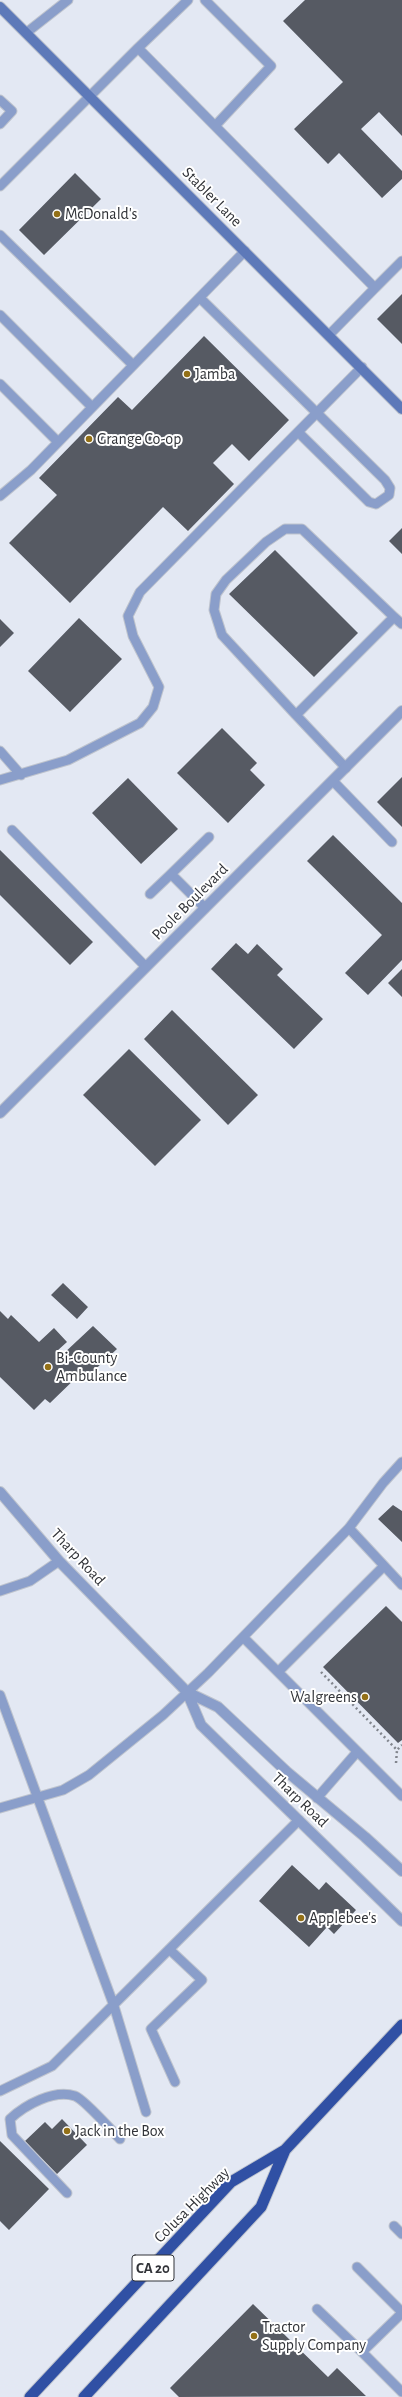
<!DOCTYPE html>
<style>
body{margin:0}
canvas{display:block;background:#e3e8f3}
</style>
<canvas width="402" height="2397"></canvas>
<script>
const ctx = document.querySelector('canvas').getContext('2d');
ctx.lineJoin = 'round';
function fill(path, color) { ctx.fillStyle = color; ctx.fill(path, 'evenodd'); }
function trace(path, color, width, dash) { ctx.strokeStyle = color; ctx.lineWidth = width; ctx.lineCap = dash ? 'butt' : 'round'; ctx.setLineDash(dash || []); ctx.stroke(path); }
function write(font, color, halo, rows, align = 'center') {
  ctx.font = font + ' "Alegreya Sans",sans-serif'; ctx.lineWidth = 4; ctx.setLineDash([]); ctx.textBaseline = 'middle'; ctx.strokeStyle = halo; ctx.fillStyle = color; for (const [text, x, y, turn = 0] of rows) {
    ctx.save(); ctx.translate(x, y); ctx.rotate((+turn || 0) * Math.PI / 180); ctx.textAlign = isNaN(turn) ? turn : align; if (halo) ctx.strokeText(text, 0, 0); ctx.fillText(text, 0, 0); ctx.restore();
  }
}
fill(new Path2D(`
 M305 0H402V136L379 112 361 129 402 171V179L382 198 339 153 328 164 294 129 343 82 283 21Z
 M75 173 101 199 44 255 19 230Z
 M402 294V344L377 319Z
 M204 336 289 420 249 461 232 444 213 463 234 484 188 531 163 507 70 603 9 543 57 495 39 478 118 397 132 410Z
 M402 528V554L389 541Z
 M275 550 358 633 314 677 229 594Z
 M79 618 122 659 70 712 28 671Z
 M0 619 14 633 0 647Z
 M222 728 257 763 250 770 265 785 228 823 177 773Z
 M402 777V827L377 802Z
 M128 778 178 829 141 864 92 813Z
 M333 835 402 903V960L368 995 345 973 382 935 307 861Z
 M0 850 93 942 70 965 0 895Z
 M236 943 248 954 257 944 283 969 277 975 323 1019 294 1049 211 969Z
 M402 969V997L388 983Z
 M172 1010 258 1095 228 1125 144 1039Z
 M129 1049 201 1120 155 1166 83 1095Z
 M63 1283 88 1307 77 1319 51 1295Z
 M0 1311 8 1319 11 1315 39 1342 54 1328 67 1342 57 1351 62 1355 93 1326 117 1349 85 1379 80 1374 50 1403 45 1399 34 1410 0 1377Z
 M393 1505 402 1511V1542L378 1519Z
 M386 1606 402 1622V1740L398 1743 323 1667Z
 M292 1865 319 1890 326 1882 356 1910 334 1934 327 1927 309 1947 259 1901Z
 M62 2119 87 2145 57 2174 25 2141 45 2122 52 2129Z
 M0 2141 49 2189 9 2230 0 2221Z
 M253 2304 328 2377 337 2368 366 2396 179 2397 170 2388Z`), '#565a63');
const service = new Path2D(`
 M205 0 271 66 215 126
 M26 33 68 0
 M138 48 188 0
 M0 100 12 111 0 124
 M0 186 138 48 375 288 329 335
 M0 235 133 365
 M375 288 402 261
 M200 298 385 480 390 488 389 495 376 504 369 502 298 432
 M0 315 92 407
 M0 384 58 442
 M0 496 31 470 245 251
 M296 715 222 635 214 610 216 594 226 580 266 542 285 529H302L394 617
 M0 751 21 775
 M346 768 296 715 394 617 402 624
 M0 780 68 760 140 723 153 707 159 687 133 636 128 616 140 592 362 367
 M333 781 392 842
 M12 830 146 967
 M150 894 171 874
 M205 908 171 874 209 837
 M349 1528 402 1585
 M0 1591 30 1581 59 1561
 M243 1637 402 1796
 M278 1672 384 1566
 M0 1695 114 2006 146 2112
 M317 1798 357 1752
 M0 1808 63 1790 89 1775 163 1715 208 1673 349 1528 383 1483 402 1462
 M170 1950 202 1980 151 2029 175 2082
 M0 2091 52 2066 299 1820
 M67 2193 12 2135 10 2119C25 2105 54 2089 75 2096 84 2099 111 2130 120 2139
 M394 2226 402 2234
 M357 2267 402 2312
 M317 2309 362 2352
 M402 2313 362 2352 402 2392`);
const tertiary = new Path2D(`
 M0 1113 402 711
 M0 1492 59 1561 187 1692 218 1707 286 1771 365 1837 402 1871
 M187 1692 201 1725 402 1921`);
const secondary = new Path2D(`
 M0 7 402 409`);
const trunk = new Path2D(`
 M30 2397 231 2182 285 2150 402 2025
 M84 2397 261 2207 285 2150`);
trace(service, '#bfc4ce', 11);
trace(tertiary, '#bfc4ce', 12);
trace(secondary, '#bfc4ce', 12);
trace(trunk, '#bfc4ce', 13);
trace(new Path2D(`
 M321 1672 397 1750 402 1745
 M396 1763 397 1750`), '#82868e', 2.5, [2, 3]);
trace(service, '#8a9eca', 9);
trace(tertiary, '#8a9eca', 10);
trace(secondary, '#5d79b9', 10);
trace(trunk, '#3050a4', 11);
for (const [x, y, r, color] of [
 [57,214,4,"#937017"],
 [187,374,4,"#937017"],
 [89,439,4,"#937017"],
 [48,1367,4,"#937017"],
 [365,1697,4,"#937017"],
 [301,1918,4,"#937017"],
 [67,2131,4,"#937017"],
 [254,2336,4,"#937017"]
]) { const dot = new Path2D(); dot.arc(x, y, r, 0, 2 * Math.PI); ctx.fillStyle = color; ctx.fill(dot); trace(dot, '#fff', 1.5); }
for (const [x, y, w] of [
 [153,2268,42]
]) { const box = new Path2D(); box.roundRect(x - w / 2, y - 13, w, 26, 3); ctx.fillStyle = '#fff'; ctx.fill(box); trace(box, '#313338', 1); }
write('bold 15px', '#313338', null, [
 ["CA 20",153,2268]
]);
write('16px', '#313338', '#fff', [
 ["Stabler Lane",212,197,45],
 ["Poole Boulevard",190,902,-45],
 ["Tharp Road",78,1557,47],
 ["Tharp Road",300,1800,44],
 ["Colusa Highway",192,2205,-45]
]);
write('16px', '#313338', '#fff', [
 ["McDonald's",65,214],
 ["Jamba",195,374],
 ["Grange Co-op",97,439],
 ["Bi-County",56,1358],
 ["Ambulance",56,1376],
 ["Walgreens",357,1697,"right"],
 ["Applebee's",309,1918],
 ["Jack in the Box",75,2131],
 ["Tractor",262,2327],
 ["Supply Company",262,2345]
], 'left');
</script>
